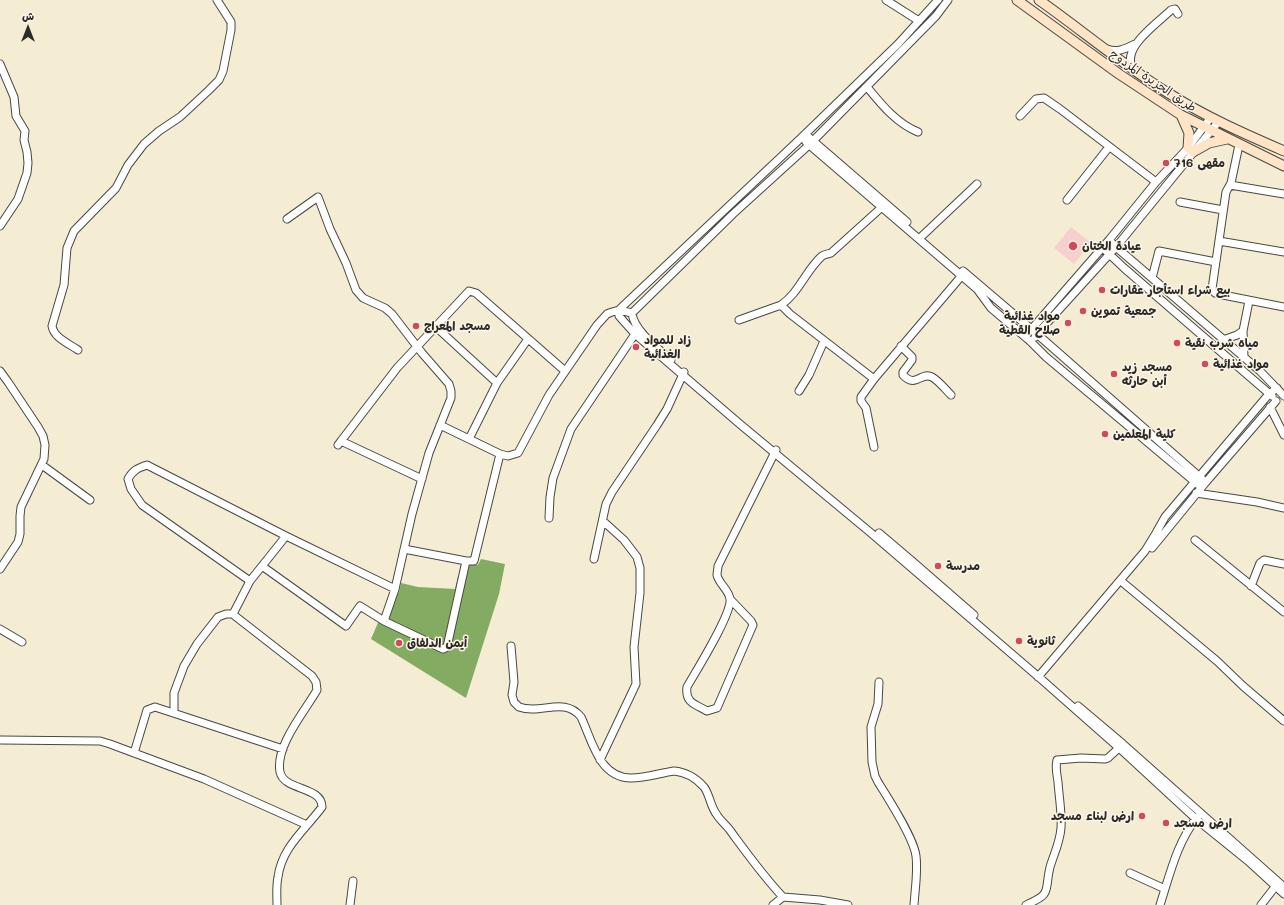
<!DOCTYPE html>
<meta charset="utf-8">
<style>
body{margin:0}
#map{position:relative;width:1284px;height:905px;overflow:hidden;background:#f4ecd3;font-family:Mali,"Playpen Sans Arabic",sans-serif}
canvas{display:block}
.north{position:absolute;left:8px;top:8px;width:40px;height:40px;-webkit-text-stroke:3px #fcf5e5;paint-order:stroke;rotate:0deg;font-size:11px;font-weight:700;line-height:16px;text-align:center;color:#2b2b2b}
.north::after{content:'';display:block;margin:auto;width:14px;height:18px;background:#2b2b2b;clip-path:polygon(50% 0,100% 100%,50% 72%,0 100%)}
</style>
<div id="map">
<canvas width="1284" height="905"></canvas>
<div class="north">ش</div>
</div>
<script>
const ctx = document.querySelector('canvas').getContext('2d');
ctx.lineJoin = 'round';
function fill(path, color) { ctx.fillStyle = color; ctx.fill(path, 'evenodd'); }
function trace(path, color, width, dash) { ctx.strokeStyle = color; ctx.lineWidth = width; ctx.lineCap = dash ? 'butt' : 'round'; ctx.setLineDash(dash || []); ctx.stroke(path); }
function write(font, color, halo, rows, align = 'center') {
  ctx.font = font + ' Mali,"Playpen Sans Arabic",sans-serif'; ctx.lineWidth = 3; ctx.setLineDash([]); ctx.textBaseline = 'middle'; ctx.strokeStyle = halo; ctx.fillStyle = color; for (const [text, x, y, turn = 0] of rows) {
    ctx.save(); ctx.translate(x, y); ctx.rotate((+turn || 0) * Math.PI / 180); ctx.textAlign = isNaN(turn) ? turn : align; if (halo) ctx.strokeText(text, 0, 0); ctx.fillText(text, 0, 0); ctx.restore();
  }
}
fill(new Path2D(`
 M1071 227 1091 243 1074 264 1054 248Z`), '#f7d0ce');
fill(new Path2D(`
 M481 559 505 564 499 594 466 698 371 639 390 595 396 596 399 592 401 583 418 587 455 589 458 576 465 578 469 563 478 565Z`), '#83ac62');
const street = new Path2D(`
 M886 0 919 21
 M938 0 898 44 801 138 624 305 619 310V316L635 334 741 425 871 533 1041 679 1119 748 1196 819 1248 861 1284 894
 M1107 49C1117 53 1125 49 1135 44
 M0 64 14 97 16 116 25 131 24 140 27 152 28 163 27 173 18 199 0 226
 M1133 69C1120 48 1158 23 1171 10L1175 9 1178 14
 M867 87C882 105 896 123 918 132
 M1020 116 1036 99 1044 98 1060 109 1156 182
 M1219 121 1116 247 1260 371 1284 396
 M805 134 907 222
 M806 142 977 289 991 308 1030 341 1046 357 1201 487
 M1239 145 1231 183 1226 192 1212 289 1215 293 1218 294 1284 307
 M1230 185 1284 194
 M1067 200 1109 147
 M1180 202 1223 210
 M287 219 318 197 330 229 346 263 356 290 363 298 385 308 392 314 422 353 449 384 451 391V398L429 453 412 514 395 589 384 621
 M922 236 977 184
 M1109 240 1116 247 1037 334 1202 479
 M1219 241 1284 252
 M1105 250 1124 268 1250 377 1272 396
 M963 271 1037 334 1035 337
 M1152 278 1159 251 1216 262
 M739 320 781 305
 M436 327 497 383
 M1029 332 1109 240 1156 182 1188 148 1211 117
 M1223 340 1237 335 1243 331
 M901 346 912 357V360L903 372V375C916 389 921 371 932 377 939 381 945 389 951 395
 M78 350C68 343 54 338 52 326L64 285 67 248 74 231 116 188 128 165 144 144 159 131 180 117 208 91 219 80 223 71 231 30V22L217 0
 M1244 358 1243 331 1249 301
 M671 360C658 348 634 331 632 313L733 214 809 145 936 16 948 0
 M0 371 8 382 38 427 43 436 45 445 44 459 21 507 20 516V534L18 542 0 569
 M874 379 790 314 781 305C799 293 806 270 822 256 825 254 828 254 831 253L882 207
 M799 391 809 375 824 341
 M1270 407 1284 435
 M440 425 500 454 508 456 518 453 549 395 597 325 607 314 612 312 619 310 632 313
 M469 439 497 383 528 339
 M341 441 397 368 469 291 476 293 565 371
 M338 445 341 441 422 479
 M874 447 866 408 861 401V397L874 379 964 273
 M42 465 90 500
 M1196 493 1257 502 1284 508
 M549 518 550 497 553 478 571 429 635 334
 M879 533 912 561 974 615
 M1195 540 1284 612
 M1152 548 1206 482 1276 401
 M404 549 466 561H474L500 454
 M594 559 606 504 612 492 657 425 667 409 684 372
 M262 566 346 626 360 606 384 621 443 649 447 647 466 561
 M250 581 142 505 131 489 128 479C133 470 138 468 147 465L286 536 395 589
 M1121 581 1217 661 1243 686 1284 721
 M1251 586 1260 563 1264 560 1284 564
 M730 599 751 621 753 625 717 708 707 711C695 704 685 703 687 687 696 671 732 614 730 599 729 590 719 584 717 575 717 572 718 569 718 566L776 450
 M233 614 250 581 286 536
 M0 629 22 642
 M511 646 514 682 512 695 514 702 519 707C541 715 564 696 581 717 592 740 599 778 631 778 646 778 660 773 674 771 686 772 696 778 704 787 710 795 710 806 717 815 720 820 725 824 729 829 746 852 763 876 783 897
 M1038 677 1145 551 1156 533 1165 517 1241 427 1269 394 1277 388
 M879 682 878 704 871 727 872 762 875 776 878 782C888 798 914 838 916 856 918 872 915 889 914 905
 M1078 706 1123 744 1284 887
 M174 713V693L184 666 197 644 218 617 226 614H233L235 616 312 676 316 682 317 690C305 711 275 746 280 772 284 791 322 786 322 807 305 830 282 847 278 877 276 886 277 896 277 905
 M0 740 100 741 110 744 204 779 307 825
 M134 753 147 710 155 707 283 749
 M600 760 636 684 634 647 640 593V568L637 557 624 540 603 521
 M1130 873 1165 889
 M350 905 353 881
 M773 905 783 897 820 900 848 905
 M1026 905C1053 893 1044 892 1050 867 1054 854 1060 842 1061 828 1062 813 1059 797 1058 782 1057 774 1055 768 1057 760L1081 758 1105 759 1108 758 1122 745
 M1160 905C1170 874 1177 842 1198 816
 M1261 905 1275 887`);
const secondary = new Path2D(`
 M1017 0 1119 74 1181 115 1284 166
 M1039 0C1083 31 1124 66 1170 94 1206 117 1245 134 1284 151
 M1181 115 1189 133 1188 148
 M1193 152 1209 143 1227 139`);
trace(street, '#494844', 9);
trace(secondary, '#494844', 11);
trace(street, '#fff', 7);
trace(secondary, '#ffe4c6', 9);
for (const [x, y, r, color] of [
 [1166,163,4,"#d1495b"],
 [1073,246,5,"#d1495b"],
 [1102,290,4,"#d1495b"],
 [1083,311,4,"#d1495b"],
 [1068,323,4,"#d1495b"],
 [416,326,4,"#d1495b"],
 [1177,343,4,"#d1495b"],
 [636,347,4,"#d1495b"],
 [1205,364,4,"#d1495b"],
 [1114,374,4,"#d1495b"],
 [1105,434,4,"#d1495b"],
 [938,566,4,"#d1495b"],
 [1019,641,4,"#d1495b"],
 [399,643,4,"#d1495b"],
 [1142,816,4,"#d1495b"],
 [1166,823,4,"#d1495b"]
]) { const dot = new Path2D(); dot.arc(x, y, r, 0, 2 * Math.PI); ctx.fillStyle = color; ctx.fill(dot); trace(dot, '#fcf5e5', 1.5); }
write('12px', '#2b2b2b', '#fcf5e5', [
 ["طريق الجزيرة المزدوج",1153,81,34]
]);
write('bold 12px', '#2b2b2b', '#fcf5e5', [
 ["مقهى 716",1174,163],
 ["عيادة الختان",1082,246],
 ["بيع شراء استأجار عقارات",1110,290],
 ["جمعية تموين",1091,311],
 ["مواد غذائية",1060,316,"right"],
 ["صلاح القطية",1060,330,"right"],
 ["مسجد المعراج",424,326],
 ["زاد للمواد",644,340],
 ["الغذائية",644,354],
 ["مياه شرب نقية",1185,343],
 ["مواد غذائية",1213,364],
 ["مسجد زيد",1122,367],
 ["أبن حارثه",1122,381],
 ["كلية المعلمين",1113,434],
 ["مدرسة",946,566],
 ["ثانوية",1027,641],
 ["أيمن الدلفاق",407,643],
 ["ارض لبناء مسجد",1134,816,"right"],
 ["ارض مسجد",1174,823]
], 'left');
</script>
